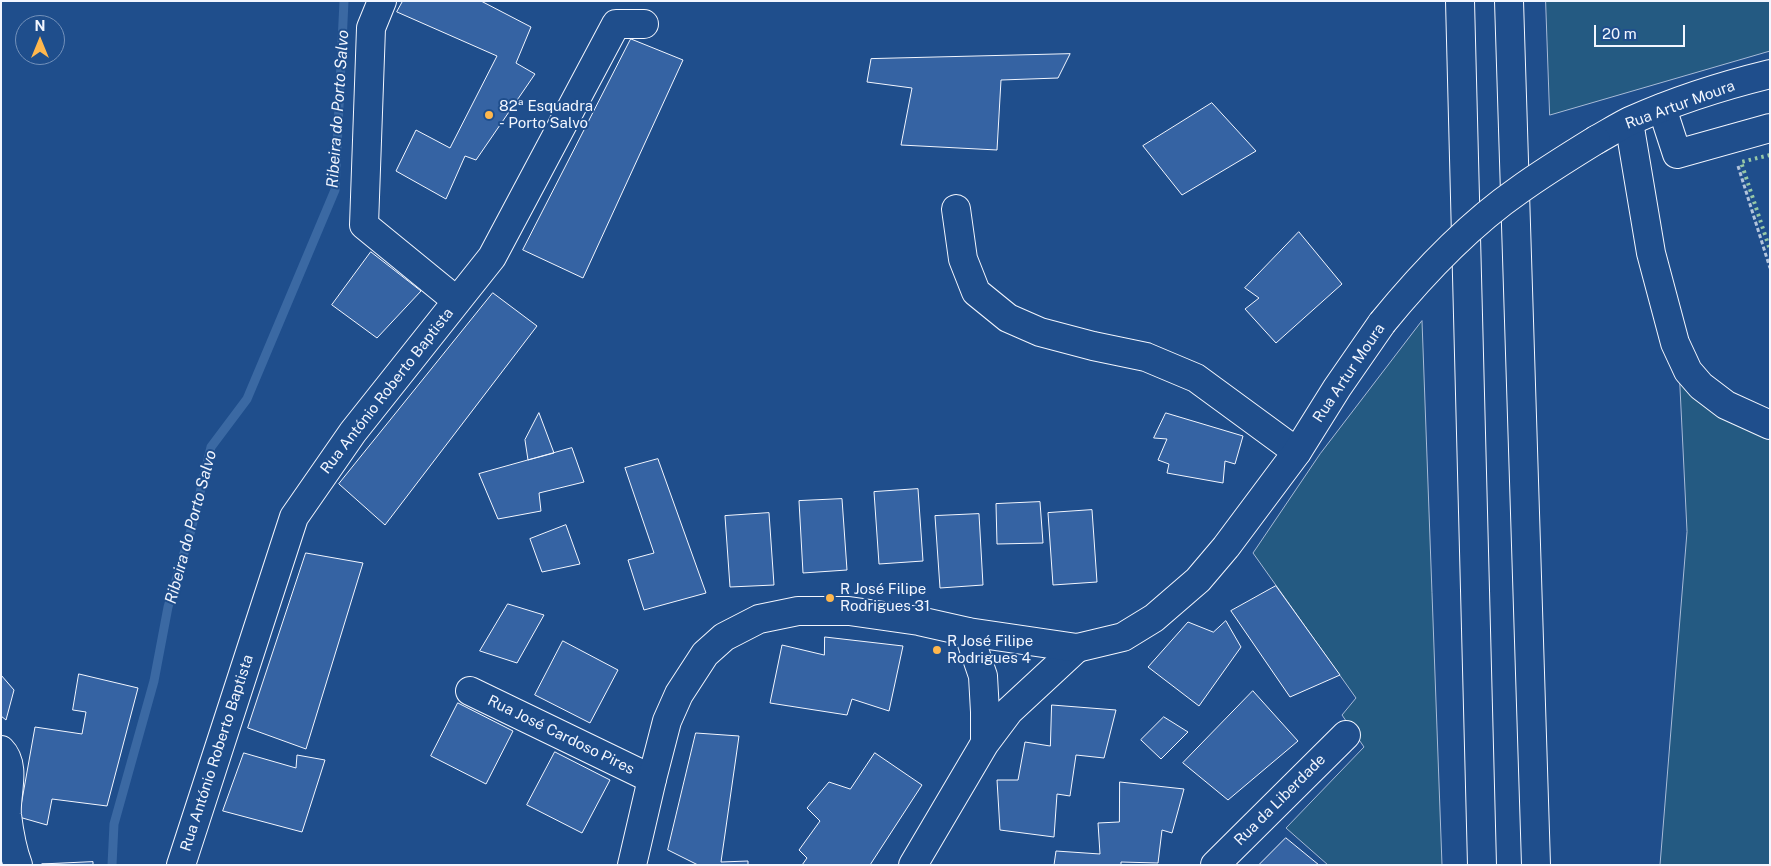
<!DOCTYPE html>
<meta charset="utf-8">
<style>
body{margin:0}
#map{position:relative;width:1771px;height:866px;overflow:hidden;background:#1f4e8c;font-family:"Public Sans",sans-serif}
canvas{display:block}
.frame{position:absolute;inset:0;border:2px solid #f2f6ff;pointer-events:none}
.north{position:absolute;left:15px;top:15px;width:50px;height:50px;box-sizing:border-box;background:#1f4e8c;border:1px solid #7391ba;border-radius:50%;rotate:0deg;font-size:14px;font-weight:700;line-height:20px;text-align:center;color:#f2f6ff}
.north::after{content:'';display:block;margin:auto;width:18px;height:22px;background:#ffb74d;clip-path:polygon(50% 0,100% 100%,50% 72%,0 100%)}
.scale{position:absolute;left:1594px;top:25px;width:91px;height:22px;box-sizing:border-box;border:2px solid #f2f6ff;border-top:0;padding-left:6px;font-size:15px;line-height:18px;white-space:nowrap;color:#f2f6ff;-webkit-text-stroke:4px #1f4e8c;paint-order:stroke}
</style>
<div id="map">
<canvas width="1771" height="866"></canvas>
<div class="frame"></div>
<div class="north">N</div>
<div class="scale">20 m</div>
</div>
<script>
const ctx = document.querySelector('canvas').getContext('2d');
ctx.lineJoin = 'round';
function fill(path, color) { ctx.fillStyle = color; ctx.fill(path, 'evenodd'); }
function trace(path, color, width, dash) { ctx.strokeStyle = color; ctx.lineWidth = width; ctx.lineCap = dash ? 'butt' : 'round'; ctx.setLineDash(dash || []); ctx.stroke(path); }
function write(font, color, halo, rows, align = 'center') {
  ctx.font = font + ' "Public Sans",sans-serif'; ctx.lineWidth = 4; ctx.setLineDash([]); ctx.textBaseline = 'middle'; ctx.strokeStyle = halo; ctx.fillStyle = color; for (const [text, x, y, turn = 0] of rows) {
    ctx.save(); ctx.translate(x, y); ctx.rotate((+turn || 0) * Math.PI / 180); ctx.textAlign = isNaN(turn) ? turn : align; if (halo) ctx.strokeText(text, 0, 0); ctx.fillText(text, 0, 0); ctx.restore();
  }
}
const green = new Path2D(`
 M1546 1H1770V51L1550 115Z
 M1422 321 1442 865H1328L1286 828 1364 747 1342 715 1356 698 1253 553 1320 454Z
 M1680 381 1770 437V865H1660L1687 532Z`);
fill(green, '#245a82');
trace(green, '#a8bbd7', 1);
trace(new Path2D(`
 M112 865 114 824 154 681 168 607 191 530 211 447 247 399 335 190 344 1`), '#3b69a3', 9);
const building = new Path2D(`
 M403 1H481L531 27 516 63 535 74 476 160 465 156 446 199 396 171 416 130 450 148 497 56 397 12Z
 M631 39 683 60 583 278 523 250Z
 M1070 54 1058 78 1001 80 997 150 901 145 912 88 867 82 871 59Z
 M1212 103 1256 151 1182 195 1143 146Z
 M1299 232 1342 284 1276 343 1245 309 1259 298 1245 288Z
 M371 252 421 291 377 338 332 305Z
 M493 293 537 326 385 525 339 484Z
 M539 413 554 453 528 460 525 440Z
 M1166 413 1243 436 1235 464 1225 461 1223 483 1167 473 1169 464 1158 460 1167 439 1154 438Z
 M572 448 584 482 539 493 541 511 498 519 479 474Z
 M658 459 706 593 644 610 628 560 654 553 625 468Z
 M918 489 923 561 879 564 874 492Z
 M842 499 847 570 803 573 799 501Z
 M1040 502 1043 543 997 544 996 504Z
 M1092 510 1097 582 1053 585 1048 513Z
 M769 513 774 585 730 587 725 516Z
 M979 514 983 585 940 588 935 516Z
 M566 525 580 564 542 572 530 539Z
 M306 553 363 563 306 749 248 728Z
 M1276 586 1340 675 1290 697 1231 611Z
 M508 604 544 615 517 663 480 651Z
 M1226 621 1241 647 1199 706 1148 667 1188 622 1213 632Z
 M825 637 903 646 889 711 852 699 847 715 770 703 782 645 824 655Z
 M563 641 618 670 590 723 535 695Z
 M79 674 138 688 107 806 52 799 47 825 19 817 35 727 82 734 86 712 73 710Z
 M1 675 14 690 6 720 1 716Z
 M1253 691 1298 741 1228 800 1183 763Z
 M458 703 513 731 486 784 431 756Z
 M1052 705 1116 710 1104 758 1076 755 1070 796 1057 794 1054 837 1000 830 997 780H1018L1025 742 1050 746Z
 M1164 717 1188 732 1161 759 1141 740Z
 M696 733 739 736 721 862 748 861V865H698L668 850Z
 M555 752 610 780 582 833 527 805Z
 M244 753 296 768 297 755 325 760 302 832 223 811Z
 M875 753 922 785 870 865H802L807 858 799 850 820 821 807 808 829 782 850 789Z
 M1120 782 1184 789 1172 833 1162 830 1158 863 1121 862V865H1054L1056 851 1100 854 1098 823 1119 822Z
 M1286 838 1319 865H1259Z
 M93 862V865L42 864Z`);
fill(building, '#3563a3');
trace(building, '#f2f6ff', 1);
const minor = new Path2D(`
 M382 1 371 28 364 225 457 301
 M1662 108 1677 154 1770 128
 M1629 122 1651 253 1675 343 1688 371 1701 386 1726 405 1770 425
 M956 209 963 259 976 292 1008 318 1040 332 1093 346 1146 357 1196 378 1297 452
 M470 691 652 779
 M985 743 1009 711 1077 648
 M1 750C17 766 5 795 7 815 9 831 12 849 18 865
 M181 865 294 517 353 432 492 257 616 24H644
 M913 865 985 743V712L983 676 968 632
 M1215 865 1346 735`);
const major = new Path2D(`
 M1460 1 1482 865
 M1509 1 1536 865
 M1596 140C1607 134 1618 127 1630 121 1672 102 1725 85 1770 74
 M632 865 652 779 667 721 679 694 705 654 724 637 759 619 798 611H849L919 621 968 632 1077 648 1123 637 1154 618 1198 580 1226 547 1297 452 1337 388 1382 323`);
trace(minor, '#f2f6ff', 30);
trace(major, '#f2f6ff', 30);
trace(new Path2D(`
 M1738 166 1770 268`), '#b3c4dc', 3, [4, 2.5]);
trace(minor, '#1f4e8c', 28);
trace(major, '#1f4e8c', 28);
const majorBridge = new Path2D(`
 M1382 323C1422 274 1467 226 1519 190 1544 172 1570 156 1596 140`);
trace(majorBridge, '#f2f6ff', 30, []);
trace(majorBridge, '#1f4e8c', 28);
trace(new Path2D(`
 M1770 155 1741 162 1770 250`), '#97c8a6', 4, [2.5, 4]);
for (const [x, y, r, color] of [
 [489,115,5,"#ffb74d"],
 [830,598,5,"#ffb74d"],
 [937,650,5,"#ffb74d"]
]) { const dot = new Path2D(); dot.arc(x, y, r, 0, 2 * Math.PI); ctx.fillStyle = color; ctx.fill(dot); trace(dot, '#1f4e8c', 2); }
write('15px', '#f2f6ff', '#1f4e8c', [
 ["Rua Artur Moura",1680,105,-20],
 ["Rua Artur Moura",1349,373,-56],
 ["Rua António Roberto Baptista",387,391,-52],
 ["Rua José Cardoso Pires",561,735,26],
 ["Rua António Roberto Baptista",217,753,-72],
 ["Rua da Liberdade",1280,800,-45]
]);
write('15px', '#f2f6ff', '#1f4e8c', [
 ["82ª Esquadra",499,106],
 ["- Porto Salvo",499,123],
 ["R José Filipe",840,589],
 ["Rodrigues 31",840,606],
 ["R José Filipe",947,641],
 ["Rodrigues 4",947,658]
], 'left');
write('italic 16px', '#f2f6ff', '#1f4e8c', [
 ["Ribeira do Porto Salvo",338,109,-86],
 ["Ribeira do Porto Salvo",191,527,-75]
]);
</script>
